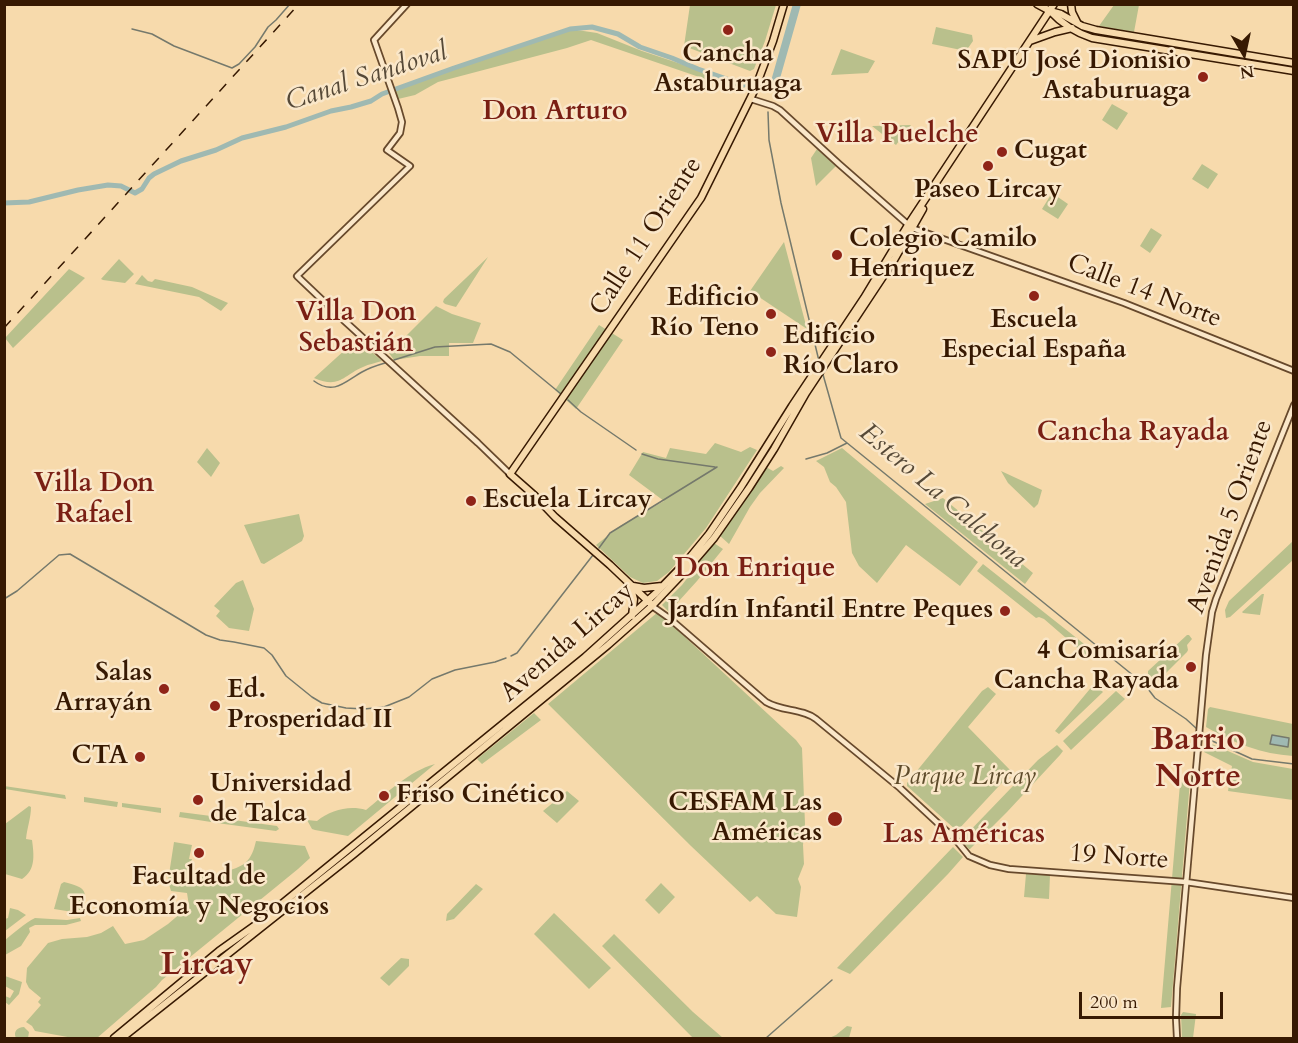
<!DOCTYPE html>
<meta charset="utf-8">
<style>
body{margin:0}
#map{position:relative;width:1298px;height:1043px;overflow:hidden;background:#f7daac;font-family:Cardo,serif}
canvas{display:block}
.frame{position:absolute;inset:0;border:6px solid #371902;pointer-events:none}
.north{position:absolute;left:1214px;top:24px;width:60px;height:60px;-webkit-text-stroke:4px #fae7c9;paint-order:stroke;rotate:171deg;font-size:16px;font-weight:700;line-height:24px;text-align:center;color:#371902}
.north::after{content:'';display:block;margin:auto;width:21px;height:27px;background:#371902;clip-path:polygon(50% 0,100% 100%,50% 72%,0 100%)}
.scale{position:absolute;left:1079px;top:992px;width:144px;height:27px;box-sizing:border-box;border:3px solid #371902;border-top:0;padding-left:8px;font-size:18px;line-height:21px;white-space:nowrap;color:#371902;-webkit-text-stroke:4px #fae7c9;paint-order:stroke}
</style>
<div id="map">
<canvas width="1298" height="1043"></canvas>
<div class="frame"></div>
<div class="north">N</div>
<div class="scale">200 m</div>
</div>
<script>
const ctx = document.querySelector('canvas').getContext('2d');
ctx.lineJoin = 'round';
function fill(path, color) { ctx.fillStyle = color; ctx.fill(path, 'evenodd'); }
function trace(path, color, width, dash) { ctx.strokeStyle = color; ctx.lineWidth = width; ctx.lineCap = dash ? 'butt' : 'round'; ctx.setLineDash(dash || []); ctx.stroke(path); }
function write(font, color, halo, rows, align = 'center') {
  ctx.font = font + ' Cardo,serif'; ctx.lineWidth = 5; ctx.setLineDash([]); ctx.textBaseline = 'middle'; ctx.strokeStyle = halo; ctx.fillStyle = color; for (const [text, x, y, turn = 0] of rows) {
    ctx.save(); ctx.translate(x, y); ctx.rotate((+turn || 0) * Math.PI / 180); ctx.textAlign = isNaN(turn) ? turn : align; if (halo) ctx.strokeText(text, 0, 0); ctx.fillText(text, 0, 0); ctx.restore();
  }
}
fill(new Path2D(`
 M690 5H776L765 41 754 69 750 71 684 46Z
 M1114 5H1139L1134 32 1099 26Z
 M936 27 972 35 973 41 966 51 932 44Z
 M570 29 597 33 642 51 744 85 743 92 591 40 567 48 438 82 415 95 398 99 395 90Z
 M841 49 875 61 868 73 831 75Z
 M1112 104 1128 113 1117 130 1102 120Z
 M911 125 896 145 872 126Z
 M817 149 836 166 816 186 811 158Z
 M1202 164 1218 174 1208 189 1192 179Z
 M1052 193 1068 204 1058 219 1042 209Z
 M1151 228 1162 235 1150 253 1140 246Z
 M784 242 807 329 750 291Z
 M488 257 456 307 445 304 443 302 444 299Z
 M119 259 134 274 125 283 103 280 101 279Z
 M69 269 85 278 13 348 5 338Z
 M142 275 148 281 152 282 155 279 192 287 228 303 221 311 199 297 135 284Z
 M436 306 452 314 481 323 473 343H449V356H420L394 360 389 353Z
 M599 325 623 340 576 409 555 390Z
 M357 339 382 361C376 363 369 364 363 367 342 376 340 389 314 378Z
 M715 443 741 452 750 447 757 450 706 528 669 572 657 581 643 583 630 577 596 545 620 526 664 501 629 475 643 452 666 458 670 448 706 454Z
 M207 448 220 463 211 477 197 462Z
 M842 448 978 562 960 586 906 545 877 583 859 566 852 553 846 502 836 487 830 482 824 467 816 461Z
 M781 466 784 468 760 493 750 507 729 544 719 535 766 467 773 471Z
 M1001 471 1042 490 1038 504 1034 508 1008 483Z
 M943 498 1033 573 1025 584 925 504Z
 M299 514 304 536 302 541 264 564 261 563 244 525Z
 M1293 541V560L1230 617 1226 618 1225 610 1229 601Z
 M714 543 723 549 697 581 669 612 662 605 682 585Z
 M983 564 1093 651 1088 657 1044 619 1039 617 1036 618 977 571Z
 M243 580 254 609 249 631 229 628 216 616 220 611 214 606 236 583Z
 M1262 594H1264L1260 615 1243 613 1242 612Z
 M658 612 796 740 802 748 805 824 803 845 804 864 798 879 801 887 797 917 776 914 757 896 750 902 691 846 548 704Z
 M1187 635H1189L1192 639 1187 645 1188 650 1187 652 1159 680 1157 681 1148 674V671Z
 M1094 684 1103 692 1059 734 1055 731Z
 M988 687 996 694 968 727 1012 772 957 831 907 786V783L982 691Z
 M1116 691 1125 699 1071 750 1063 741Z
 M1210 707 1293 724V756C1262 754 1233 743 1206 727L1208 709Z
 M534 713 541 720 482 764 477 759Z
 M1205 741 1253 762 1293 769V800L1228 791 1232 766 1204 752Z
 M1057 745 1063 751 1060 755 1007 812 970 849H969L961 840 1038 760Z
 M435 764 348 836 315 830 312 829 307 820 317 821C331 810 349 805 366 810 387 793 409 771 435 764Z
 M1191 769 1171 1007 1161 1008 1180 784Z
 M4 786 65 795 66 799 5 789Z
 M567 791 579 801 557 823 543 811Z
 M84 797 118 802 117 807 84 802Z
 M122 803 161 808V813L122 807Z
 M29 806 31 807C31 818 27 828 26 839L32 840C34 855 36 870 22 879L5 874V824Z
 M180 812 211 816V822L179 817Z
 M219 818 277 826 279 829 276 831 217 823Z
 M256 841 305 846 310 858 298 869 162 980 156 987 97 1038H73L35 1031 32 1026 26 1022 41 1005 38 1002 41 998 29 988 26 982 27 968 48 943 62 939 87 937 101 933 113 926 125 944 144 940 168 924 189 906 187 893 171 891 168 881 174 842 192 845 189 859H192L189 875C203 877 234 872 245 863 252 857 254 849 256 841Z
 M953 847 963 857 948 874 850 974 837 968Z
 M1026 874 1050 875 1049 899 1024 897Z
 M64 882C86 888 88 889 82 912L79 913 54 909 61 884Z
 M661 883 675 897 659 914 645 900Z
 M476 884 483 889 454 919 446 921 447 914Z
 M10 908 18 910 26 915 5 931V919L8 918Z
 M554 913 611 968 589 989 534 934Z
 M35 918 67 920 80 918 81 921 66 925H35L29 928 30 932 21 946 5 955V940C14 933 25 923 35 918Z
 M614 934 693 1012 723 1038H693L602 946Z
 M401 958 409 959V966L389 986 380 978Z
 M5 976 22 982 19 994 9 1005 5 1002V996L10 998 14 991 5 986 6 977Z
 M1183 1012 1196 1014 1193 1038H1182L1181 1015Z
 M847 1026 852 1027 849 1038H829L836 1035Z
 M24 1027 29 1032 28 1038H16C13 1032 17 1027 24 1027Z`), '#b9c08c');
const water = new Path2D(`
 M1272 735 1289 738 1288 747 1270 744Z`);
fill(water, '#9fb9b2');
trace(water, '#75796c', 1.5);
trace(new Path2D(`
 M132 29 152 34 174 46 232 68 239 64 255 47 268 27 276 20 290 4
 M768 112 769 140 781 203 819 361
 M394 360 435 347 491 344 510 352 561 394
 M822 371 841 438 1145 685 1155 698 1186 719 1208 739 1252 759 1294 764
 M314 381C334 396 346 381 362 372 369 368 378 365 385 363
 M568 400 581 412 636 450
 M642 454 658 459 715 467
 M806 459 827 453 847 443
 M599 548 610 533 717 467
 M4 599 17 591 59 555 70 554 206 635 220 640 234 642 264 648 272 655 286 676 312 697 322 703 346 708 364 709 384 707 409 697 432 679 455 670 495 662 506 658
 M511 656 517 653 593 555
 M766 1038 832 980`), '#75796c', 1.5);
trace(new Path2D(`
 M4 203 29 202 78 190 108 185 121 186 135 193 142 189 149 178 154 174 181 161 216 150 242 138 286 127 331 111 351 107 371 101 382 94 454 68 570 29 592 27 618 34 640 47 672 58 698 69 744 85`), '#9fb9b2', 5);
trace(new Path2D(`
 M774 85 797 4`), '#9fb9b2', 8);
const minor = new Path2D(`
 M407 4 374 40 398 108 402 122 400 133 387 150 410 166 297 276 338 315 478 443 510 474
 M751 99 773 106 780 110 839 164 912 228 1124 303 1294 371
 M652 606 669 618 766 702C783 712 801 708 816 719L900 788 956 840 969 856 990 865 1009 869 1186 882 1294 898
 M1177 1038 1176 1018 1177 988 1206 655 1212 612 1216 599 1294 405`);
const major = new Path2D(`
 M1037 4 1050 11 1061 14 1082 26 1096 30 1294 63
 M1071 4 1072 12 1077 22
 M1050 11C1061 23 1077 33 1092 38L1294 71
 M1030 41 1055 32 1072 28
 M630 585 634 599 632 616
 M633 586 644 588 662 586
 M650 603 610 565 555 517 535 496 510 474 701 198 755 89 773 41 784 4
 M114 1038 219 951 257 924 585 657 656 593 686 562 709 534 741 487 792 406 864 298 908 225 1054 4
 M122 1038 354 854 608 645 652 606 689 567 714 538 749 488 774 449 806 393 894 260 923 209`);
trace(minor, '#67492c', 8);
trace(major, '#371902', 9);
trace(minor, '#fae7c9', 4.5);
trace(major, '#f7daac', 6);
trace(new Path2D(`
 M4 328 299 4`), '#371902', 1.5, [10, 10]);
for (const [x, y, r, color] of [
 [728,30,6,"#8f2418"],
 [1203,77,6,"#8f2418"],
 [1002,152,6,"#8f2418"],
 [988,166,6,"#8f2418"],
 [837,255,6,"#8f2418"],
 [1034,296,6,"#8f2418"],
 [771,314,6,"#8f2418"],
 [771,352,6,"#8f2418"],
 [471,501,6,"#8f2418"],
 [1005,611,6,"#8f2418"],
 [1191,667,6,"#8f2418"],
 [164,689,6,"#8f2418"],
 [215,706,6,"#8f2418"],
 [140,757,6,"#8f2418"],
 [384,796,6,"#8f2418"],
 [198,800,6,"#8f2418"],
 [835,819,8,"#8f2418"],
 [199,853,6,"#8f2418"]
]) { const dot = new Path2D(); dot.arc(x, y, r, 0, 2 * Math.PI); ctx.fillStyle = color; ctx.fill(dot); trace(dot, '#fae7c9', 2); }
write('bold 26px', '#371902', '#fae7c9', [
 ["Cancha",728,55,"center"],
 ["Astaburuaga",728,85,"center"],
 ["SAPU José Dionisio",1191,62],
 ["Astaburuaga",1191,92],
 ["Cugat",1014,152,"left"],
 ["Paseo Lircay",988,191,"center"],
 ["Colegio Camilo",849,240,"left"],
 ["Henriquez",849,270,"left"],
 ["Edificio",759,299],
 ["Río Teno",759,329],
 ["Escuela",1034,321,"center"],
 ["Especial España",1034,351,"center"],
 ["Edificio",783,337,"left"],
 ["Río Claro",783,367,"left"],
 ["Escuela Lircay",483,501,"left"],
 ["Jardín Infantil Entre Peques",993,611],
 ["4 Comisaría",1179,652],
 ["Cancha Rayada",1179,682],
 ["Salas",152,674],
 ["Arrayán",152,704],
 ["Ed.",227,691,"left"],
 ["Prosperidad II",227,721,"left"],
 ["CTA",128,757],
 ["Universidad",210,785,"left"],
 ["de Talca",210,815,"left"],
 ["Friso Cinético",396,796,"left"],
 ["CESFAM Las",822,804],
 ["Américas",822,834],
 ["Facultad de",199,878,"center"],
 ["Economía y Negocios",199,908,"center"]
], 'right');
write('26px', '#371902', '#fae7c9', [
 ["Calle 11 Oriente",647,237,-57],
 ["Calle 14 Norte",1144,292,21],
 ["Avenida 5 Oriente",1231,517,-70],
 ["Avenida Lircay",568,643,-41],
 ["19 Norte",1119,858,4]
]);
write('italic 26px', '#5e4b2b', '#fae7c9', [
 ["Parque Lircay",965,778]
]);
write('italic 27px', '#564937', '#fae7c9', [
 ["Canal Sandoval",367,78,-18],
 ["Estero La Calchona",942,497,40]
]);
write('bold 27px', '#7a1f14', '#fae7c9', [
 ["Don Arturo",555,113],
 ["Villa Puelche",897,136],
 ["Villa Don",356,314],
 ["Sebastián",356,345],
 ["Cancha Rayada",1133,434],
 ["Villa Don",94,485],
 ["Rafael",94,516],
 ["Don Enrique",755,570],
 ["Las Américas",964,836]
]);
write('bold 32px', '#7a1f14', '#fae7c9', [
 ["Barrio",1198,742],
 ["Norte",1198,779],
 ["Lircay",207,967]
]);
</script>
